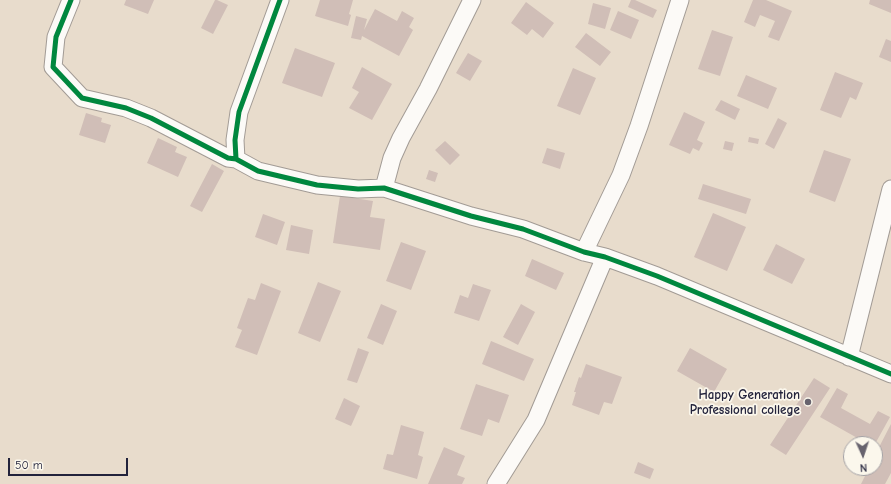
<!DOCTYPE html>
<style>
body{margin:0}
#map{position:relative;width:891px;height:484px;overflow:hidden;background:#e8dccc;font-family:"Comic Neue",sans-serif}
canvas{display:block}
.north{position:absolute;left:843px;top:436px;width:40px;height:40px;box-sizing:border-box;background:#fbf7ec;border:1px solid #a4a2a5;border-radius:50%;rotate:177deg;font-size:11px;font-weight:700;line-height:16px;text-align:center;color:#22223b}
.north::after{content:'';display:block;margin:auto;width:14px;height:18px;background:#67636e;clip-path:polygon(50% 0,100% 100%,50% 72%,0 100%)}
.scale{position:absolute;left:8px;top:458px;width:120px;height:18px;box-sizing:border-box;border:2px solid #22223b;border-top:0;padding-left:5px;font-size:12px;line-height:14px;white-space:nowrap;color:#22223b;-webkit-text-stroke:3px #fbf7ec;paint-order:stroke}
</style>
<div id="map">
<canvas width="891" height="484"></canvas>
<div class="north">N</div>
<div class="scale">50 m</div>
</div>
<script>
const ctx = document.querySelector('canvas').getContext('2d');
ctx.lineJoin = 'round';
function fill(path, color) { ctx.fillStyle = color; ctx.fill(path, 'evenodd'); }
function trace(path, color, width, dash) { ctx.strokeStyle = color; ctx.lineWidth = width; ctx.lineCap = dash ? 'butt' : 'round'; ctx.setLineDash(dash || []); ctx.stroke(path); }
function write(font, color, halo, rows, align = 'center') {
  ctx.font = font + ' "Comic Neue",sans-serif'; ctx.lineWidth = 3.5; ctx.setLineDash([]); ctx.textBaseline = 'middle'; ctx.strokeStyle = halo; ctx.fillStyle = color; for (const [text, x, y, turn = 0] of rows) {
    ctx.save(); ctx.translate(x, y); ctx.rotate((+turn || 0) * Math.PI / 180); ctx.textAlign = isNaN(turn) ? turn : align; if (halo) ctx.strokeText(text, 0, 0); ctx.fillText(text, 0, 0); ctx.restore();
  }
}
fill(new Path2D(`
 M126 0H154L148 14 124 5Z
 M215 0H217L228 5 213 34 201 28Z
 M320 0H353L349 14 351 15 348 26 315 16Z
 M631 0H635L657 10 653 18 628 7Z
 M753 0H766L792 11 779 41 768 37 775 21 760 15 755 27 744 22Z
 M870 0H891V13L869 4Z
 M526 2 554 23 543 38 532 29 527 35 511 23Z
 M593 3 611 8 605 29 588 24Z
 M375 9 397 21 402 11 414 18 409 27 413 30 399 56 362 36 361 40 351 38 356 16 367 19 364 30Z
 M618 11 639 20 631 39 610 30Z
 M712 30 733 37 720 76 698 69Z
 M586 33 611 52 600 66 575 47Z
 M886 39 891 41V62L879 57Z
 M295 48 335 63 322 97 282 83Z
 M468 53 482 61 470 81 456 73Z
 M362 67 392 84 372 120 349 108 359 92 352 88Z
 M573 68 596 78 580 115 557 106Z
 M835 72 863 83 856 100 850 97 841 118 820 110Z
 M746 75 777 88 768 109 737 96Z
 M721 100 740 109 735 120 715 110Z
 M684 112 705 122 697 140 703 143 699 151 693 148 690 154 669 145Z
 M86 113 102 118 101 122 111 125 105 143 79 135Z
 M778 118 787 123 774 149 765 144Z
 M749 137 759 139 758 144 748 142Z
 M158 138 177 147 175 152 187 157 178 177 147 163Z
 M445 141 460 155 450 165 435 150Z
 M725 141 734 143 732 151 723 149Z
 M547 148 565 153 560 169 542 163Z
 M824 150 851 159 835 202 809 192Z
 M212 164 224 171 202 212 190 206Z
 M429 170 438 173 435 182 426 179Z
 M703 184 751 199 746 214 698 199Z
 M340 196 373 201 370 217 385 219 380 250 333 243Z
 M713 213 746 227 727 271 694 257Z
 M263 214 285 222 277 245 255 237Z
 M291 225 313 230 309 254 286 250Z
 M401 242 426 251 411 290 386 281Z
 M776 244 805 259 792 284 763 270Z
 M532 259 564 273 556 290 525 276Z
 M318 282 341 291 320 342 298 333Z
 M261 283 281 291 257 355 235 347 242 330 237 328 248 298 255 300Z
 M473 284 491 290 479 321 454 313 460 295 468 298Z
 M381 304 397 311 383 345 367 338Z
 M521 304 535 312 518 345 503 337Z
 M491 341 534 359 524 381 482 364Z
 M358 348 369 352 357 383 347 380Z
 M690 348 727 369 714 392 677 371Z
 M586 364 622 377 612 404 604 402 599 415 572 405 576 392H574L579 377 581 378Z
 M814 378 830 388 786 455 770 445Z
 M476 384 509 395 499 423 488 419 482 436 460 429Z
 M837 388 848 394 841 408 870 424 878 411 890 417 875 444H868L820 417Z
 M344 398 360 406 351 426 335 419Z
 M891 424V473L885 484H861L869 468H875V455Z
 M401 425 424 432 418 455 423 457 417 479 383 469 387 454 393 455Z
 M444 447 465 456 457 475 465 478 462 484H428Z
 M638 462 654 469 650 479 634 473Z`), '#d0beb7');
const minor = new Path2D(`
 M71 0 56 37 53 67 82 98 126 108 151 118 228 158 236 159
 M280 0 239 112 235 140 236 159 258 171 317 185 358 189 384 188 471 216 523 229 584 252 605 257 657 276 891 374
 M384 188 392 158 401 138 428 89 472 0
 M584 252 621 175 639 126 680 0
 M849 357 891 189
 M496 484 536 420 605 257`);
trace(minor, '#a29b95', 19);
trace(minor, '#fcfaf7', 17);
trace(new Path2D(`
 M71 0 56 37 53 67 82 98 126 108 151 118 228 158 236 159
 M280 0 239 112 235 140 236 159 258 171 317 185 358 189 384 188 471 216 523 229 584 252 605 257 657 276 891 374`), '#00873e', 5);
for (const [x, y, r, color] of [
 [808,402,4,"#67636e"]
]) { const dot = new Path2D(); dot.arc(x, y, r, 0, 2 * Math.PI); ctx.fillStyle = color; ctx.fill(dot); trace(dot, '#fbf7ec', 1.5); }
write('bold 13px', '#22223b', '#fbf7ec', [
 ["Happy Generation",800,395],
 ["Professional college",800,410]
], 'right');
</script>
